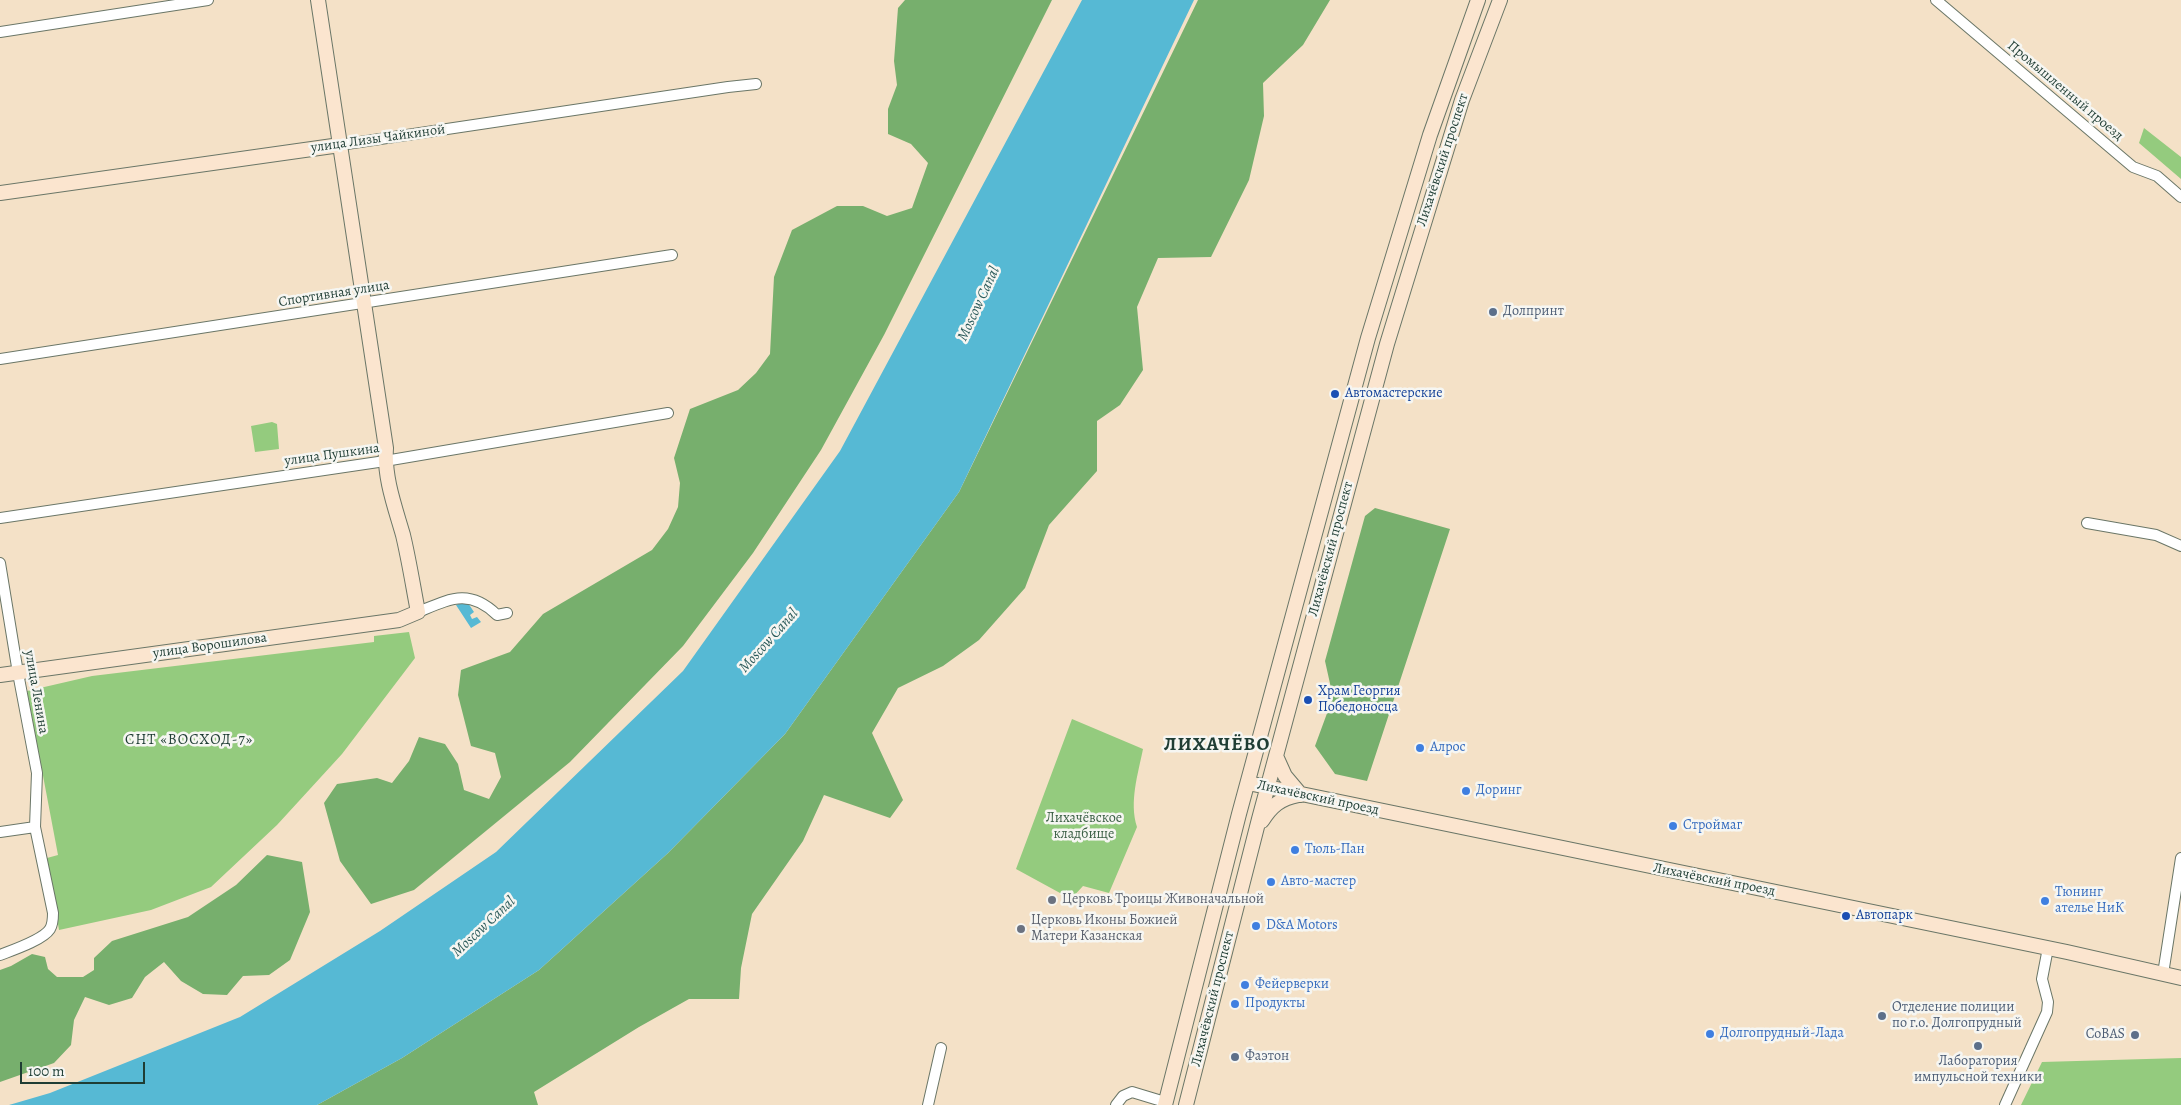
<!DOCTYPE html>
<meta charset="utf-8">
<style>
body{margin:0}
#map{position:relative;width:2181px;height:1105px;overflow:hidden;background:#f4e1c7;font-family:Alegreya,serif}
canvas{display:block}
.scale{position:absolute;left:20px;top:1062px;width:125px;height:22px;box-sizing:border-box;border:2px solid #1f3d34;border-top:0;padding-left:6px;font-size:15px;line-height:18px;white-space:nowrap;color:#1f3d34;-webkit-text-stroke:4px #f6f6f2;paint-order:stroke}
</style>
<div id="map">
<canvas width="2181" height="1105"></canvas>
<div class="scale">100 m</div>
</div>
<script>
const ctx = document.querySelector('canvas').getContext('2d');
ctx.lineJoin = 'round';
function fill(path, color) { ctx.fillStyle = color; ctx.fill(path, 'evenodd'); }
function trace(path, color, width, dash) { ctx.strokeStyle = color; ctx.lineWidth = width; ctx.lineCap = dash ? 'butt' : 'round'; ctx.setLineDash(dash || []); ctx.stroke(path); }
function write(font, color, halo, rows, align = 'center') {
  ctx.font = font + ' Alegreya,serif'; ctx.lineWidth = 5; ctx.setLineDash([]); ctx.textBaseline = 'middle'; ctx.strokeStyle = halo; ctx.fillStyle = color; for (const [text, x, y, turn = 0] of rows) {
    ctx.save(); ctx.translate(x, y); ctx.rotate((+turn || 0) * Math.PI / 180); ctx.textAlign = isNaN(turn) ? turn : align; if (halo) ctx.strokeText(text, 0, 0); ctx.fillText(text, 0, 0); ctx.restore();
  }
}
fill(new Path2D(`
 M2144 128 2181 157V179L2139 143Z
 M272 422 277 424 279 449 255 452 251 426Z
 M409 632 415 658 342 754 277 825 211 887 151 910 59 930 47 858 58 855 27 691 92 676 374 642V636Z
 M1072 719 1143 749C1138 774 1129 802 1137 827L1109 893 1083 886 1071 899 1016 869Z
 M2181 1058V1105H2021L2042 1062Z`), '#94cb7e');
fill(new Path2D(`
 M905 0H1052L884 335 821 450 753 553 683 646 570 762 414 890 371 904 340 861 324 803 337 784 377 778 392 783 409 761 419 737 445 744 458 764 464 790 489 799 501 777 495 753 471 746 458 695 461 670 510 652 543 614 652 550 668 529 678 507 680 483 674 458 690 409 738 390 756 373 770 354 774 277 792 230 837 206H863L887 216 912 208 928 163 911 144 888 134V109L897 85 894 61 898 8Z
 M1198 0H1330L1303 45 1263 83 1264 116 1249 180 1211 257 1158 258 1137 307 1143 370 1120 405 1097 421V471L1049 525 1025 588 979 640 943 666 898 688 872 733 903 800 890 818 824 795 803 841 752 914 741 968 739 999H689L639 1027 534 1092 538 1105H317L402 1058 539 970 668 853 785 734 959 492Z
 M1375 508 1450 529 1367 781 1335 774 1315 746 1333 697 1325 661 1365 516Z
 M267 855 302 862 310 912 290 960 269 975 243 976 227 995 203 994 181 981 164 962 145 977 132 998 109 1005 85 997 74 1020 71 1045 54 1063 0 1082V970L11 966 32 954 45 957 48 969 57 977H83L94 970V958L112 941 188 917 236 885Z`), '#77af6d');
fill(new Path2D(`
 M1082 0H1194L959 492 785 734 668 853 539 970 402 1058 317 1105H9L50 1093 240 1017 380 931 496 852 683 671 840 451Z
 M464 602 468 603 474 612 470 615 472 619 477 617 481 622 471 628 456 605Z`), '#56b9d4');
const street = new Path2D(`
 M1936 0 2133 167 2157 176 2181 197
 M0 32 208 0
 M340 145 728 87 756 84
 M0 359 672 255
 M0 518 385 461 668 413
 M2087 523 2156 535 2181 546
 M0 563 18 673 37 773 35 827 53 913C53 919 53 924 50 929 43 940 13 950 0 955
 M418 612C450 599 469 588 497 615L507 613
 M0 832 35 827
 M2163 974 2181 858
 M928 1105 941 1048
 M1116 1105 1123 1096 1132 1092 1165 1102
 M2005 1105 2047 1012 2048 1002 2042 979 2048 948`);
const secondary = new Path2D(`
 M0 193 340 145
 M0 675 399 620 418 612C413 586 409 560 403 535 395 507 384 478 386 448L318 0
 M1276 756 1285 776 1301 795
 M1248 783 2067 952 2181 978
 M1262 821C1271 806 1281 798 1298 795
 M1165 1105 1239 814 1368 338 1430 135 1478 0
 M1186 1105 1259 819 1387 344 1462 100 1500 0`);
trace(street, '#6a7667', 12);
trace(secondary, '#6a7667', 16);
trace(street, '#fff', 10);
trace(secondary, '#fbe5cf', 14);
for (const [x, y, r, color] of [
 [1493,312,5,"#5c6f8a"],
 [1335,394,5,"#1a4fb4"],
 [1308,700,5,"#1a4fb4"],
 [1420,748,5,"#3f7fe0"],
 [1466,791,5,"#3f7fe0"],
 [1673,826,5,"#3f7fe0"],
 [1295,850,5,"#3f7fe0"],
 [1271,882,5,"#3f7fe0"],
 [1052,900,5,"#6b7280"],
 [2045,901,5,"#3f7fe0"],
 [1846,916,5,"#1a4fb4"],
 [1256,926,5,"#3f7fe0"],
 [1021,929,5,"#6b7280"],
 [1245,985,5,"#3f7fe0"],
 [1235,1004,5,"#3f7fe0"],
 [1882,1016,5,"#5c6f8a"],
 [1710,1034,5,"#3f7fe0"],
 [2135,1035,5,"#5c6f8a"],
 [1978,1046,5,"#5c6f8a"],
 [1235,1057,5,"#5c6f8a"]
]) { const dot = new Path2D(); dot.arc(x, y, r, 0, 2 * Math.PI); ctx.fillStyle = color; ctx.fill(dot); trace(dot, '#f6f6f2', 2); }
write('14px', '#1f3d34', '#f6f6f2', [
 ["Промышленный проезд",2065,91,40],
 ["улица Лизы Чайкиной",378,139,-8],
 ["Лихачёвский проспект",1443,160,-72],
 ["Спортивная улица",334,294,-9],
 ["улица Пушкина",332,455,-8],
 ["Лихачёвский проспект",1331,549,-75],
 ["улица Ворошилова",210,646,-8],
 ["улица Ленина",36,692,80],
 ["Лихачёвский проезд",1318,798,12],
 ["Лихачёвский проезд",1714,880,11],
 ["Лихачёвский проспект",1213,999,-76]
]);
write('14px', '#4e5e75', '#f6f6f2', [
 ["Долпринт",1503,312],
 ["Отделение полиции",1892,1008],
 ["по г.о. Долгопрудный",1892,1024],
 ["CoBAS",2125,1035,"right"],
 ["Фаэтон",1245,1057],
 ["Лаборатория",1978,1062,"center"],
 ["импульсной техники",1978,1078,"center"]
], 'left');
write('14px', '#164399', '#f6f6f2', [
 ["Автомастерские",1345,394],
 ["Храм Георгия",1318,692],
 ["Победоносца",1318,708],
 ["Автопарк",1856,916]
], 'left');
write('14px', '#366cbe', '#f6f6f2', [
 ["Алрос",1430,748],
 ["Доринг",1476,791],
 ["Строймаг",1683,826],
 ["Тюль-Пан",1305,850],
 ["Авто-мастер",1281,882],
 ["Тюнинг",2055,893],
 ["ателье НиК",2055,909],
 ["D&A Motors",1266,926],
 ["Фейерверки",1255,985],
 ["Продукты",1245,1004],
 ["Долгопрудный-Лада",1720,1034]
], 'left');
write('14px', '#3c6046', '#f6f6f2', [
 ["Лихачёвское",1084,819],
 ["кладбище",1084,835]
]);
write('14px', '#5b616d', '#f6f6f2', [
 ["Церковь Троицы Живоначальной",1062,900],
 ["Церковь Иконы Божией",1031,921],
 ["Матери Казанская",1031,937]
], 'left');
write('italic 15px', '#2d5c5c', '#f6f6f2', [
 ["Moscow Canal",979,304,-65],
 ["Moscow Canal",769,641,-48],
 ["Moscow Canal",484,927,-43]
]);
ctx.letterSpacing = '1px';
write('15px', '#1f3d34', '#f6f6f2', [
 ["СНТ «ВОСХОД-7»",189,740]
]);
ctx.letterSpacing = '0px';
ctx.letterSpacing = '1px';
write('bold 19px', '#1f3d34', '#f6f6f2', [
 ["ЛИХАЧЁВО",1217,745]
]);
ctx.letterSpacing = '0px';
</script>
